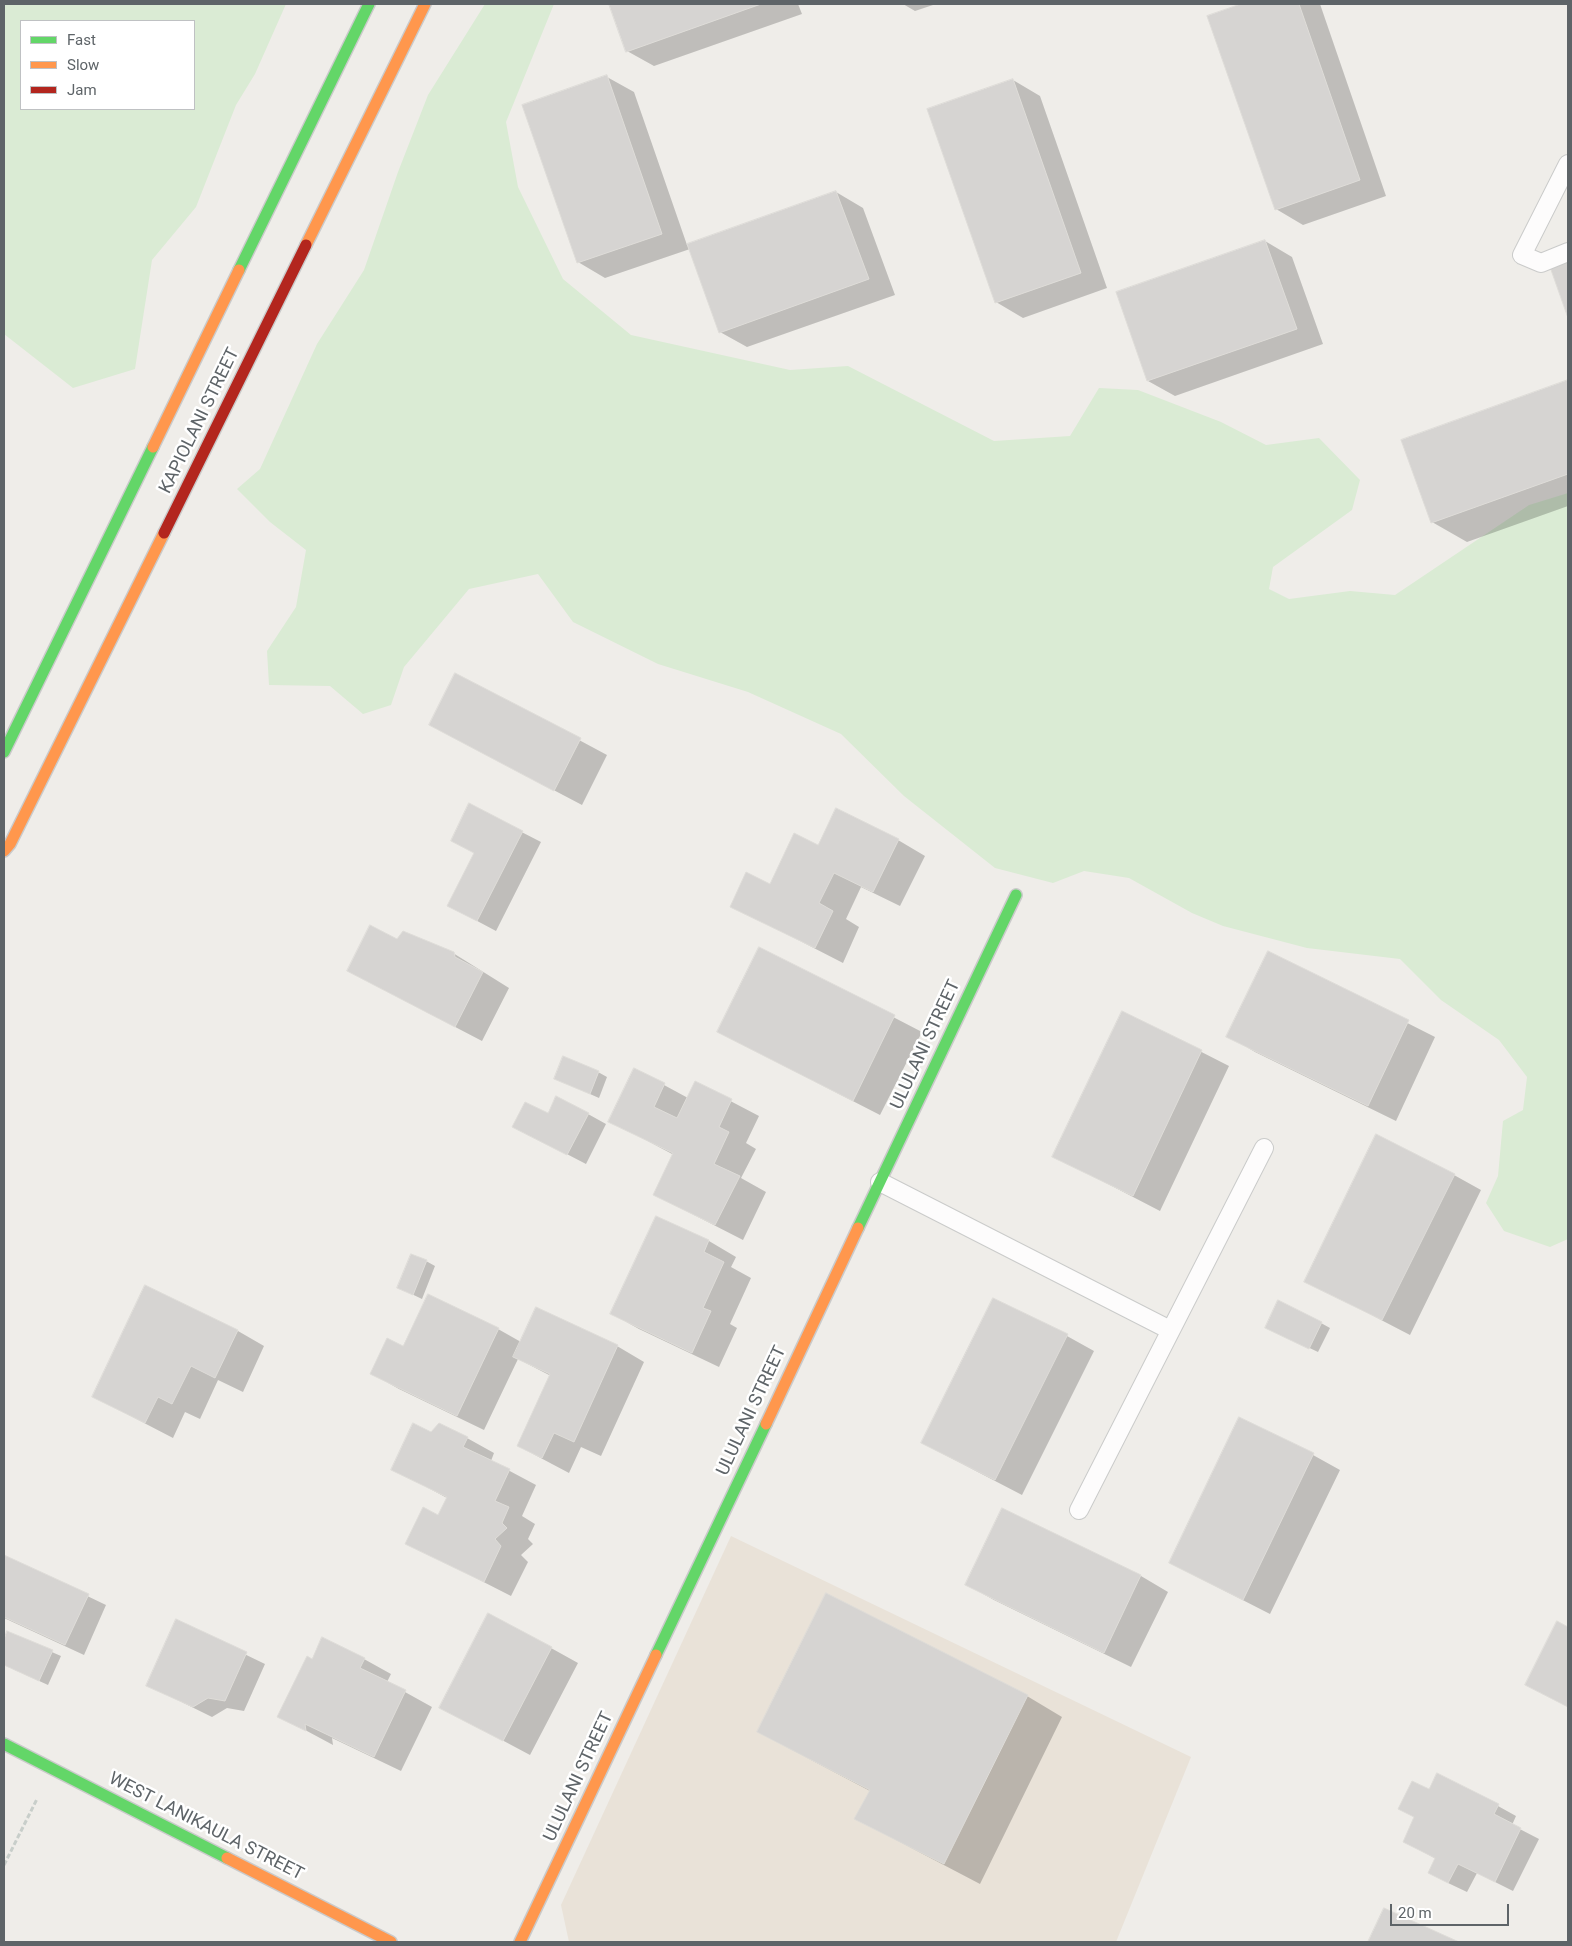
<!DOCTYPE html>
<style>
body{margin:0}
#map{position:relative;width:1572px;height:1946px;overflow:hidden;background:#efede9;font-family:Roboto,sans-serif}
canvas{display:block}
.frame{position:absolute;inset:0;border:5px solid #5e6468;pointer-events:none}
.legend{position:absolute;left:20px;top:20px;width:175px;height:90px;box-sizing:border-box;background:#fff;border:1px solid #bfc1c3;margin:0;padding:6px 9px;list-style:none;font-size:15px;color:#5e6468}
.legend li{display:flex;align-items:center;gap:10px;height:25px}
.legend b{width:25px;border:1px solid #bfc1c3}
.scale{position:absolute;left:1390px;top:1904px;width:119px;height:22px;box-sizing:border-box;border:2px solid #5e6468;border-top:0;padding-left:6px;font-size:15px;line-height:18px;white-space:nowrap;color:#5e6468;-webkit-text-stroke:4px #fff;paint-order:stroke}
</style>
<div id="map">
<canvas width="1572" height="1946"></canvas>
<div class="frame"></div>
<ul class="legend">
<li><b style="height:6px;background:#63d668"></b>Fast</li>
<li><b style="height:6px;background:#ff974d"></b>Slow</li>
<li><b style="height:6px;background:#b3261e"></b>Jam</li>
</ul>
<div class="scale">20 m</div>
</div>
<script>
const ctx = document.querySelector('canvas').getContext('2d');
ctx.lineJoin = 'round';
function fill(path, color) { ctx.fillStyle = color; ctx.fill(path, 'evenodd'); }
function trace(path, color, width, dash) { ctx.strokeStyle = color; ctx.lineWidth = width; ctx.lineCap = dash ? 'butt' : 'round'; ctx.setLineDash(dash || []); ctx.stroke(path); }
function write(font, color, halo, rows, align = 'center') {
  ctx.font = font + ' Roboto,sans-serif'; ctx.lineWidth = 5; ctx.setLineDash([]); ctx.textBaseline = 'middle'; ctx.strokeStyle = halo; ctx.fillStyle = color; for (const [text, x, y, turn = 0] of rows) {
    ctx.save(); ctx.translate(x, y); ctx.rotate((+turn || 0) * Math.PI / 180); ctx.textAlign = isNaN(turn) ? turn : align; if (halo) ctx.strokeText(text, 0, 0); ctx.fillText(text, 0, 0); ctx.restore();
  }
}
fill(new Path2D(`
 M731 1536 1191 1757 1116 1942H569L561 1905Z`), '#e9e2d8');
fill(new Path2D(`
 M4 4H286L255 74 236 105 196 207 152 260 135 369 73 388 4 334ZM21 21H194V109H21Z
 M485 4H554L506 122 518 187 563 279 631 335 790 370 848 366 994 441 1070 436 1099 388 1138 390 1221 422 1266 445 1319 438 1360 480 1352 510 1273 567 1269 589 1289 599 1350 591 1395 595 1529 505 1568 493V1239L1550 1247 1504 1231 1486 1203 1498 1176 1503 1121 1523 1110 1527 1077 1499 1040 1441 1000 1400 959 1307 948 1223 926 1192 913 1129 878 1084 871 1053 883 995 868 904 796 841 734 748 692 658 664 573 622 538 574 469 589 404 667 391 705 363 714 330 686 269 685 267 651 296 607 306 550 270 522 237 489 260 469 317 344 364 270 398 172 428 95Z`), '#daebd4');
fill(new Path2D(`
 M610 4H798L802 14 654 66 627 51Z
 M903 4H936L915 11Z
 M1245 4H1320L1386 196 1303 225 1276 209 1208 17Z
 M607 77 634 92 687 245 836 192 863 208 895 295 747 347 720 332 690 249 605 278 578 262Z
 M1013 80 1040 96 1107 288 1023 318 996 302Z
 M1265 241 1292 257 1323 344 1175 396 1148 381 1117 293Z
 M1568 261V314L1551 267Z
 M1568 381V506L1467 542 1432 522 1403 440Z
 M456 674 607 755 582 805 430 725Z
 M469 805 541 842 496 931 449 906 475 853Z
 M898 840 925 856 900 906 861 887 846 919 859 927 843 963 732 906 770 885 819 847Z
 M397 941 453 953 509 988 482 1041 348 971Z
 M760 948 922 1032 880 1115 718 1032Z
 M1269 953 1435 1037 1396 1121 1255 1052 1228 1036Z
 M1123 1012 1229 1066 1160 1211 1054 1156Z
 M598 1072 607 1077 599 1098 556 1079Z
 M696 1083 759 1116 746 1143 756 1149 741 1178 766 1192 743 1240 655 1195 674 1155 610 1121 664 1085 688 1098Z
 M588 1114 606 1124 586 1164 532 1136 549 1115Z
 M1454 1175 1481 1190 1410 1335 1306 1281Z
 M656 1217 709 1241 736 1257 731 1267 751 1278 730 1324 737 1328 719 1367 639 1329 612 1314Z
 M426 1261 435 1266 422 1299 399 1288Z
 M1321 1323 1330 1328 1318 1352 1276 1332Z
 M498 1329 521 1342 617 1346 644 1362 601 1456 581 1447 569 1473 518 1446 551 1376 518 1359 484 1430 399 1389 372 1374 404 1348Z
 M238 1331 264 1346 243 1392 218 1380 200 1419 185 1412 173 1438 94 1397Z
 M1067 1336 1094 1351 1022 1495 922 1443Z
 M432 1434 467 1438 494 1453 491 1461 536 1485 522 1516 535 1524 528 1539 533 1544 521 1555 528 1562 511 1596 407 1543 439 1516 447 1498 393 1469Z
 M1313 1455 1340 1470 1270 1614 1170 1563Z
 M1003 1509 1141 1576 1168 1592 1131 1667 994 1600 967 1585Z
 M4 1556 106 1605 84 1655 4 1618Z
 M176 1621 265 1664 244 1711 227 1708 212 1717 147 1685Z
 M1558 1623 1568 1628V1707L1544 1694Z
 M8 1633 61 1656 48 1685 4 1665V1643Z
 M551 1648 578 1663 530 1755 440 1707Z
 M364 1659 391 1674 387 1682 432 1707 401 1771 332 1738 333 1745 279 1716 313 1661Z
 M1027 1696 1062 1717 980 1884 856 1819 870 1791 758 1732Z
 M1429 1791 1498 1806 1516 1816 1512 1825 1539 1839 1513 1891 1477 1873 1467 1892 1448 1883 1436 1859 1404 1841Z
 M1385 1909 1456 1942H1370Z`), '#0003');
const building = new Path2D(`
 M609 4H761L626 52Z
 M1241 4H1299L1360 180 1275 210 1207 16Z
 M607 75 662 234 577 263 522 105Z
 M1013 79 1081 273 995 303 927 109Z
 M836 191 869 279 719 333 687 244Z
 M1265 240 1297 329 1147 381 1116 292Z
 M1568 260V318L1550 267Z
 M1568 380V474L1431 523 1401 440Z
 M455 673 581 738 554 791 429 725Z
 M469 803 523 831 477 921 447 906 474 853 451 841Z
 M836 808 899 839 873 892 834 873 819 903 833 911 815 948 730 907 746 872 770 884 794 833 818 845Z
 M370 925 397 939 403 931 454 952 455 957 483 972 455 1027 347 971Z
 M759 947 895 1015 853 1101 717 1032Z
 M1268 951 1409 1020 1368 1106 1226 1037Z
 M1122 1011 1202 1050 1133 1196 1052 1157Z
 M563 1056 599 1071 590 1094 554 1079Z
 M634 1068 665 1083 654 1107 677 1118 695 1081 732 1099 719 1127 729 1132 714 1164 740 1176 715 1225 653 1195 673 1153 608 1122Z
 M556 1096 589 1113 567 1155 512 1127 525 1102 548 1113Z
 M1376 1134 1455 1174 1382 1320 1304 1282Z
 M656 1216 709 1240 704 1252 724 1262 703 1308 711 1311 692 1353 610 1314Z
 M411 1254 427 1260 413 1295 397 1288Z
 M145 1285 238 1330 215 1378 191 1366 172 1404 158 1397 145 1423 92 1397Z
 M428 1294 499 1328 457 1416 370 1374 387 1338 403 1346Z
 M993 1298 1068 1334 995 1480 921 1443Z
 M1278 1300 1322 1322 1309 1349 1265 1328Z
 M536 1307 618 1345 574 1442 554 1433 542 1458 517 1446 550 1374 513 1357Z
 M1239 1417 1314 1453 1243 1600 1169 1563Z
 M413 1423 431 1432 439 1423 468 1437 463 1447 510 1469 495 1501 509 1507 502 1523 507 1528 495 1539 501 1546 484 1582 405 1544 423 1507 438 1515 447 1497 391 1470Z
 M1002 1508 1141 1575 1104 1653 965 1585Z
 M4 1555 89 1594 65 1645 4 1617Z
 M826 1593 1028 1695 944 1864 854 1819 870 1790 757 1732Z
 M488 1613 552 1647 503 1741 439 1708Z
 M176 1619 247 1652 225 1701 208 1698 193 1707 146 1686Z
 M1557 1621 1568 1627V1707L1525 1685Z
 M7 1631 53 1650 39 1681 4 1665V1640Z
 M322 1637 365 1658 360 1668 406 1690 374 1757 305 1724 306 1731 277 1717 307 1656 312 1659Z
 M1437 1773 1499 1804 1494 1814 1521 1828 1495 1882 1458 1864 1448 1883 1428 1873 1435 1858 1403 1842 1414 1817 1398 1809 1412 1781 1429 1789Z
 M1384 1908 1459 1942H1368Z`);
fill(building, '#d6d4d2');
trace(building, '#dedcd8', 1);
const lane = new Path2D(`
 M1568 164 1522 255 1541 263 1568 252
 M880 1182 1170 1330
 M1079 1510 1264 1148`);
const fast = new Path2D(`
 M239 270 369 4
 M4 752 153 447
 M858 1228 1016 895
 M656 1655 766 1424
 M4 1744 227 1858`);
const slow = new Path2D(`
 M306 245 425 4
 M153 447 239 270
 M4 851 10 844 164 533
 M766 1424 858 1228
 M227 1858 391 1942
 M520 1942 656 1655`);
const jam = new Path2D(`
 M164 533 306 245`);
trace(lane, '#cacbca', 20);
trace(fast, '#cacaca', 14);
trace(slow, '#cacaca', 14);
trace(jam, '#cacaca', 14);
trace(new Path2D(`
 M4 1865 37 1799`), '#c8ceca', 3, [5, 2.5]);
trace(lane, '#fdfcfc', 18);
trace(fast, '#63d668', 11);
trace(slow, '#ff974d', 11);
trace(jam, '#b3261e', 11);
write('18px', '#5e6468', '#fff', [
 ["KAPIOLANI STREET",200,421,-64],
 ["ULULANI STREET",926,1045,-65],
 ["ULULANI STREET",752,1411,-65],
 ["ULULANI STREET",579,1777,-65],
 ["WEST LANIKAULA STREET",206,1827,27]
]);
</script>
